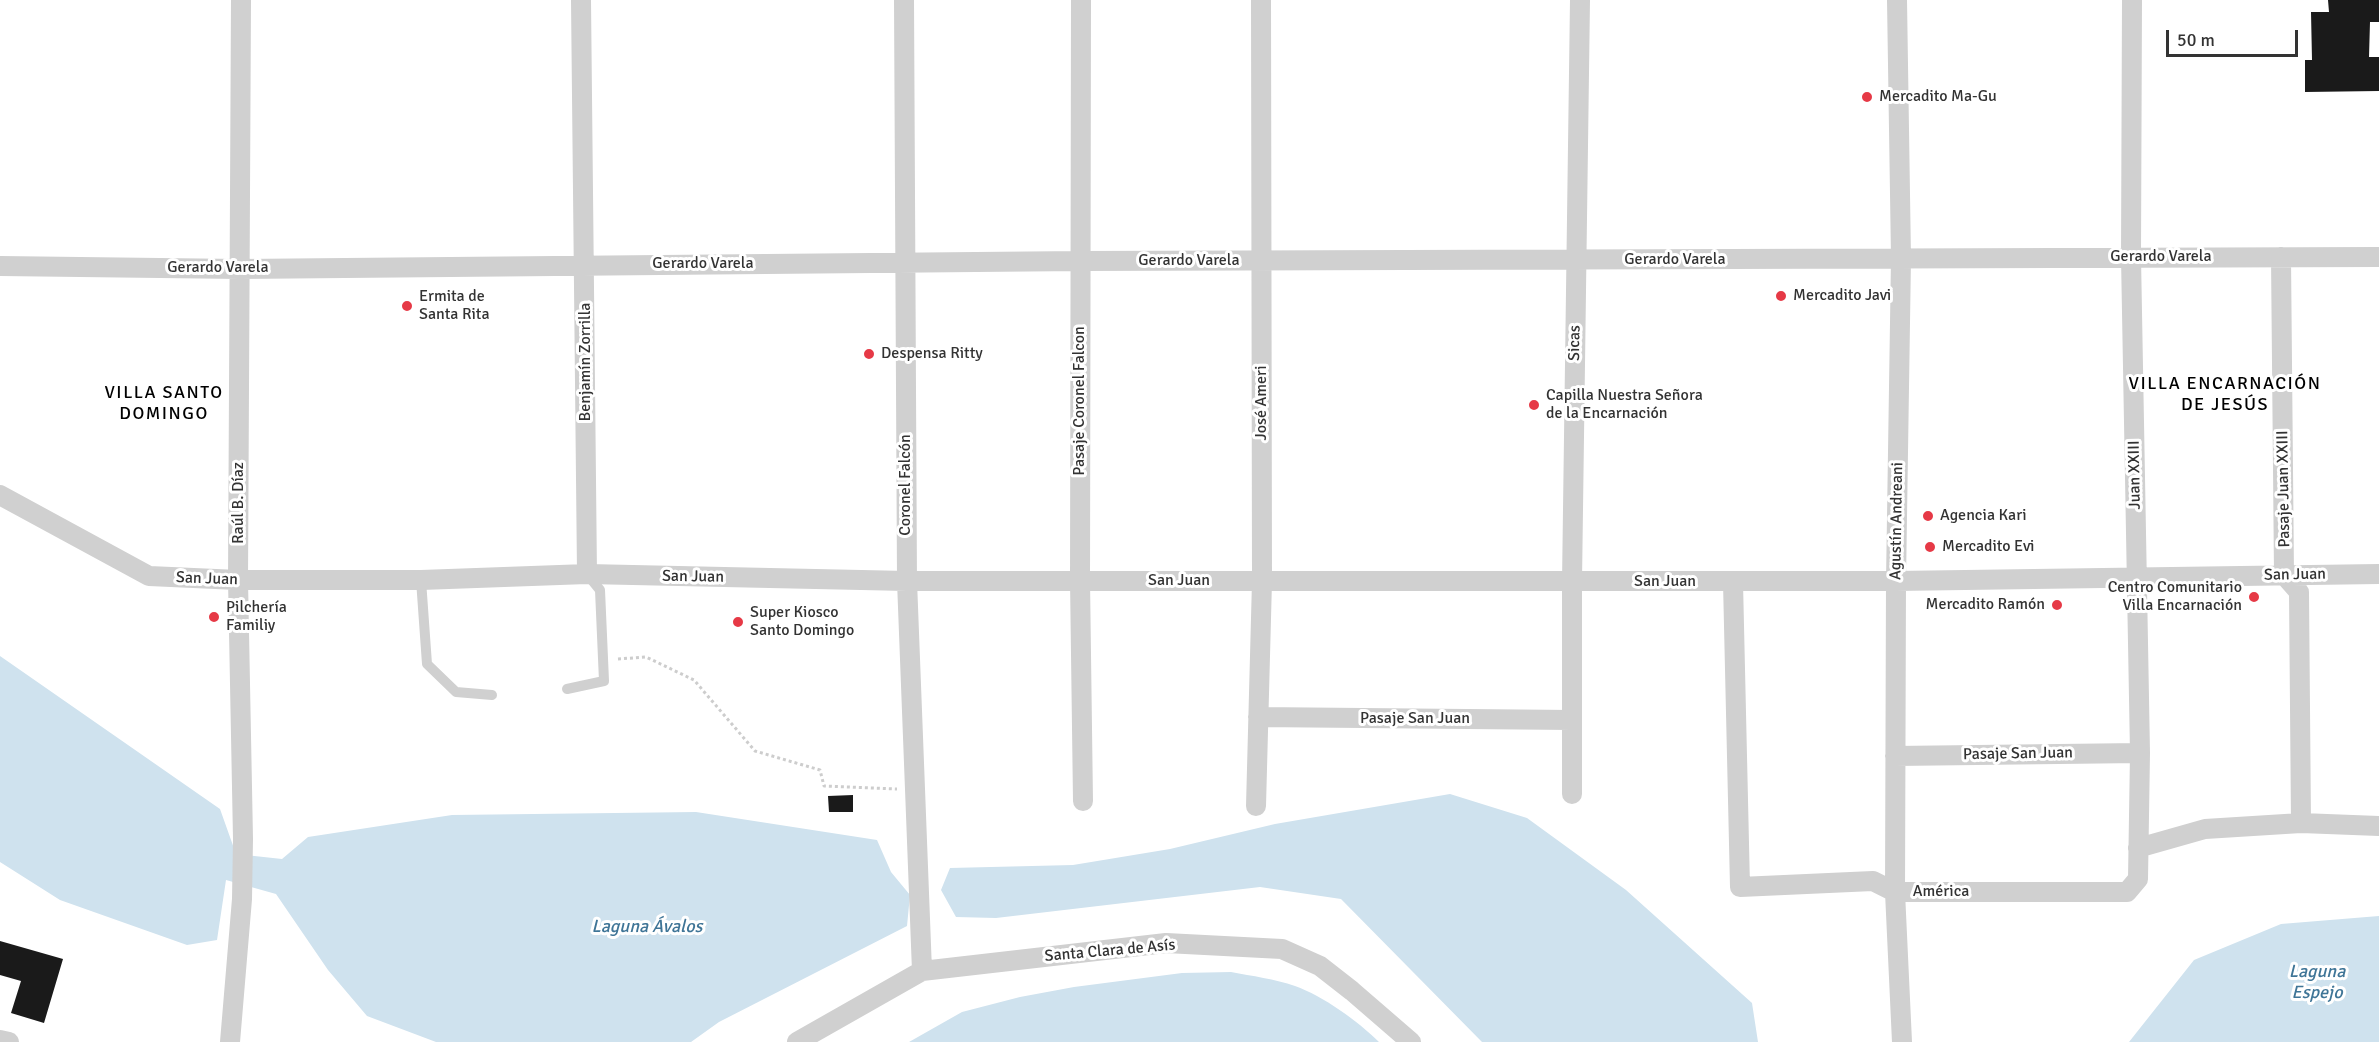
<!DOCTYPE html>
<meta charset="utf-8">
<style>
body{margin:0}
#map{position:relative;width:2379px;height:1042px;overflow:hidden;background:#fff;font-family:Signika,sans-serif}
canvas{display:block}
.scale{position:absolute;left:2166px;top:30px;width:132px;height:27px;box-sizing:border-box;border:3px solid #333;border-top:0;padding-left:8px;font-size:18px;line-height:21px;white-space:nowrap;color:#333;-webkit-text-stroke:4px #fff;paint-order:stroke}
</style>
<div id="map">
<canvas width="2379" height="1042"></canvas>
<div class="scale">50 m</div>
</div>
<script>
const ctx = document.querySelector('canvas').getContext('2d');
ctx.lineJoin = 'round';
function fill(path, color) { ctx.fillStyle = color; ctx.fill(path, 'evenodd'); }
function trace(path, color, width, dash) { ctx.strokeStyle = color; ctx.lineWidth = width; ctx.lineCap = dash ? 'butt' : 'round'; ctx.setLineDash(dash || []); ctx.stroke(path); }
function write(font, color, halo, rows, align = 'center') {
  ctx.font = font + ' Signika,sans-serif'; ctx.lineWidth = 6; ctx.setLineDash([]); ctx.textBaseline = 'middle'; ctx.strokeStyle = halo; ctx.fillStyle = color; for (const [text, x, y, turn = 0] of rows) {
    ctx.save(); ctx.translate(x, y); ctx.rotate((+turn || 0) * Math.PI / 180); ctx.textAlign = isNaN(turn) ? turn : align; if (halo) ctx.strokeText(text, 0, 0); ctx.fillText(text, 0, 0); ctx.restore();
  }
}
fill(new Path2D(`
 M0 656 220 809 236 854 282 859 308 837 452 815 696 812 877 840 891 872 910 895 907 926 719 1022 691 1042H436L367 1016 328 970 276 894 226 880 217 940 187 945 60 900 0 862Z
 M1450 794 1527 818 1626 890 1752 1003 1758 1042H1482L1341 899 1260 887 996 918 956 917 941 890 950 868 1073 865 1170 849 1275 824Z
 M2379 916V1042H2129L2194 960 2281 924Z
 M1231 972C1252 976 1275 979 1295 986 1323 996 1358 1021 1379 1042H909L962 1012 1020 997 1074 987 1182 973Z`), '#cfe2ee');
fill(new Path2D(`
 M2328 0H2379V22H2370L2369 57H2379V91L2305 92V60H2312L2311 12H2329Z
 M853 795V812H829L828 796Z
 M0 941 63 959 44 1023 11 1013 21 981 0 975Z`), '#1a1a1a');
trace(new Path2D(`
 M618 659 646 657 694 680 755 751 820 770 824 786 897 789`), '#cdcdcd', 3, [3, 3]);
trace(new Path2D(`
 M421 580 427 664 456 692 492 695
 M567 689 604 681 600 590 587 574`), '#d0d0d0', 10);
trace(new Path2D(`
 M581 0 587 574
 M904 0 907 581 922 971
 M1081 0 1080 580 1083 801
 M1897 0 1901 258 1896 581 1895 892 1902 1042
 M2281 257 2284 575 2299 592 2301 823
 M0 266 240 269 1081 261 2379 257
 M0 495 149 576 238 580H421L587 574 907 581H1896L2379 574
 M1733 582 1740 887 1873 881 1895 892H2127L2138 879 2140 753 2131 257 2132 0
 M1258 717 1572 720
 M1895 756 2140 753
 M1572 794V582L1580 0
 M1256 806 1262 581 1261 0
 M2138 848 2205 829 2301 823 2379 826
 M0 1040 9 1042
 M230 1042 242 899 243 839 238 580 241 0
 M797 1042 922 971 1166 943 1282 949 1320 966 1352 991 1411 1042`), '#d0d0d0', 20);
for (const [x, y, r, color] of [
 [1867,97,6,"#e63946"],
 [1781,296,6,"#e63946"],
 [407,306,6,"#e63946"],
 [869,354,6,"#e63946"],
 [1534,405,6,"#e63946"],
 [1928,516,6,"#e63946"],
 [1930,547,6,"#e63946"],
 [2254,597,6,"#e63946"],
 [2057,605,6,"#e63946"],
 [214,617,6,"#e63946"],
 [738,622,6,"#e63946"]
]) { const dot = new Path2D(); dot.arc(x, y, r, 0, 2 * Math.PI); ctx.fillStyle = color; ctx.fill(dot); trace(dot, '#fff', 2); }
write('16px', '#333', '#fff', [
 ["Mercadito Ma-Gu",1879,97],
 ["Mercadito Javi",1793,296],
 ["Ermita de",419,297],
 ["Santa Rita",419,315],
 ["Despensa Ritty",881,354],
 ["Capilla Nuestra Señora",1546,396],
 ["de la Encarnación",1546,414],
 ["Agencia Kari",1940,516],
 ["Mercadito Evi",1942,547],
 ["Centro Comunitario",2242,588,"right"],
 ["Villa Encarnación",2242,606,"right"],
 ["Mercadito Ramón",2045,605,"right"],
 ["Pilchería",226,608],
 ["Familiy",226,626],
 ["Super Kiosco",750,613],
 ["Santo Domingo",750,631]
], 'left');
write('16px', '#333', '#fff', [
 ["Gerardo Varela",2161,257],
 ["Gerardo Varela",1675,260],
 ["Gerardo Varela",1189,261],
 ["Gerardo Varela",703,264],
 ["Gerardo Varela",218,268],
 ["Sicas",1575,343,-89],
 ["Benjamín Zorrilla",586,362,-90],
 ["Pasaje Coronel Falcon",1080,401,-90],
 ["José Ameri",1262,403,-90],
 ["Juan XXIII",2135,475,-91],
 ["Coronel Falcón",906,485,-90],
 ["Pasaje Juan XXIII",2284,489,-91],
 ["Raúl B. Díaz",239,503,-90],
 ["Agustín Andreani",1897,521,-89],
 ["San Juan",2295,575,-1],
 ["San Juan",693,577,1],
 ["San Juan",207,579,2],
 ["San Juan",1179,581],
 ["San Juan",1665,582],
 ["Pasaje San Juan",1415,719],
 ["Pasaje San Juan",2018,754,-1],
 ["América",1941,892],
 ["Santa Clara de Asís",1110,951,-5]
]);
ctx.letterSpacing = '1.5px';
write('18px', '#000', '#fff', [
 ["VILLA ENCARNACIÓN",2225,384],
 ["DE JESÚS",2225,405],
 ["VILLA SANTO",164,393],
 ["DOMINGO",164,414]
]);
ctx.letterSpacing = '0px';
write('italic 18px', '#3f7597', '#fff', [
 ["Laguna Ávalos",647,927],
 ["Laguna",2317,972],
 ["Espejo",2317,993]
]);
</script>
